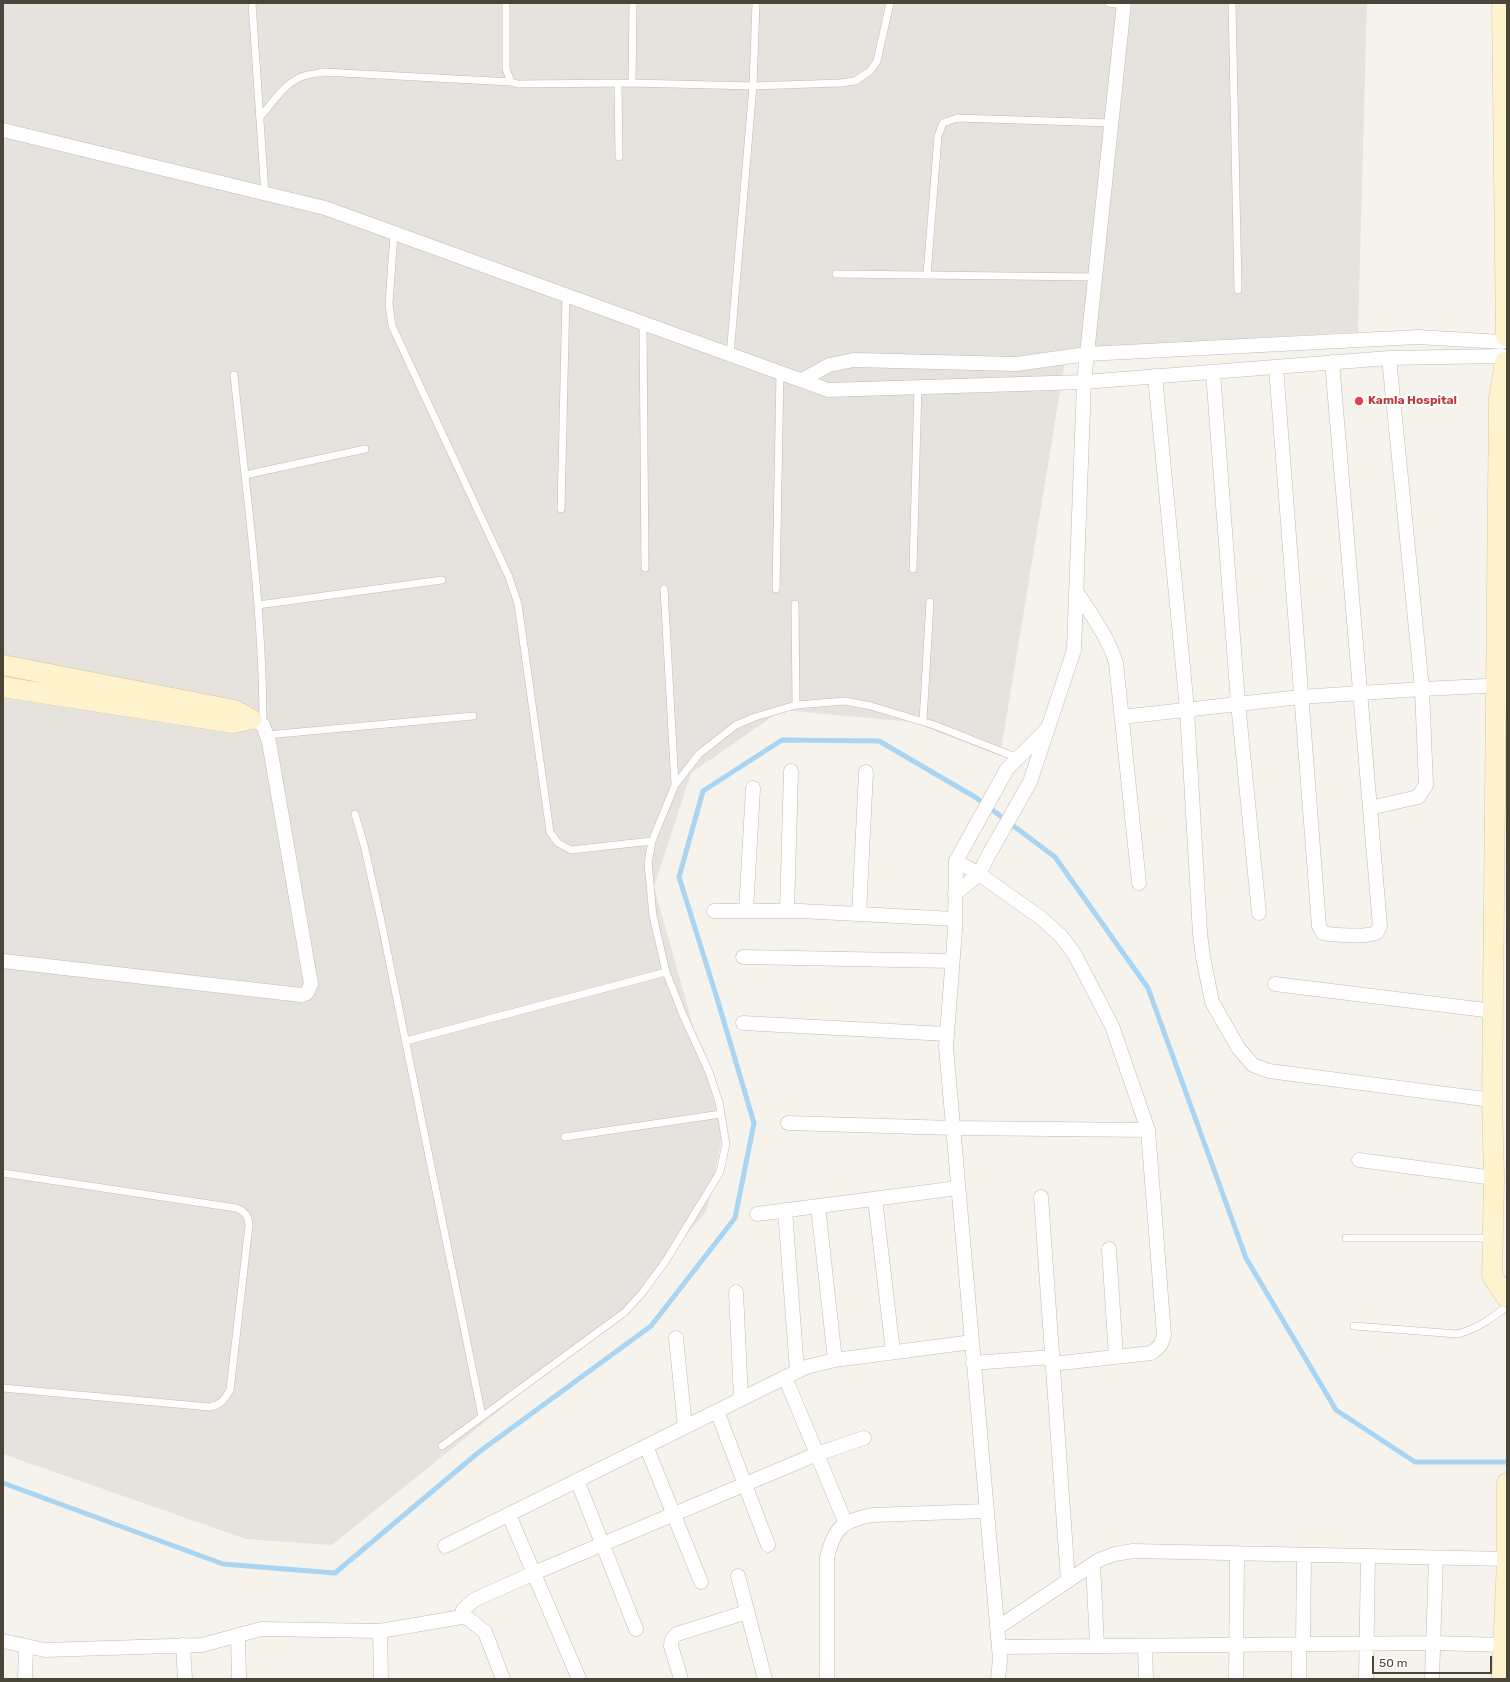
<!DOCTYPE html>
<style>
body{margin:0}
#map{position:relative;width:1510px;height:1682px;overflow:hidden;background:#f6f3ec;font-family:Rubik,sans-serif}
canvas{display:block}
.frame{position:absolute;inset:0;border:4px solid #4b4439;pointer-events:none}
.scale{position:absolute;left:1372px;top:1656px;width:120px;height:18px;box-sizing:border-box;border:2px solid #4b4439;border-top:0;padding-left:5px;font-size:12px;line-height:14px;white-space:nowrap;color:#4b4439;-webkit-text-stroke:3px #fff;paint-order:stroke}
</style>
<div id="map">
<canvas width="1510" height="1682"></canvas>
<div class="frame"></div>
<div class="scale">50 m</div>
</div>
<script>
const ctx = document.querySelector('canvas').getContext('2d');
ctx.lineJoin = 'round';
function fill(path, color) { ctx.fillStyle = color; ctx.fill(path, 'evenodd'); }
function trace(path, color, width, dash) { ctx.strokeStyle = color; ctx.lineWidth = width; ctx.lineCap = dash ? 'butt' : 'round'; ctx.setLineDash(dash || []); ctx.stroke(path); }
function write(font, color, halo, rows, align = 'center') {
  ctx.font = font + ' Rubik,sans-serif'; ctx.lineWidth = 4; ctx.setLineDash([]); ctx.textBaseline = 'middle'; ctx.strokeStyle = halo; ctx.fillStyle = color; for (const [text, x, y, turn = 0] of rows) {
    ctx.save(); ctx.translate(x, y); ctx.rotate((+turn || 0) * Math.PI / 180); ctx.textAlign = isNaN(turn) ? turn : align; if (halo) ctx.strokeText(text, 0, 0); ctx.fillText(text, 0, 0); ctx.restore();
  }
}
fill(new Path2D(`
 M3 3H1367L1358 332 1067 349 1000 756 912 722 782 710 691 773 654 887 723 1133 707 1210 623 1311 332 1545 246 1539 3 1454Z`), '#e6e2dd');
trace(new Path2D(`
 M3 1483 223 1564 335 1573 479 1452 651 1326 735 1218 754 1123 716 995 679 877 703 791 782 740 879 741 975 797 1055 857 1148 988 1246 1258 1336 1410 1415 1462H1507`), '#a9d4f2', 5);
const lane = new Path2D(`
 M252 3 265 194
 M506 3V69L511 82 517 84 632 83 753 86 840 83 855 81 870 71 877 61 890 3
 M1109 3 1124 5
 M1232 3 1238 290
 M632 83 633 3
 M618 84 619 157
 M260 117C271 105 282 87 297 79 305 74 315 74 324 72L511 82
 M394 233 389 304 392 326 509 577 518 604 550 832 558 843 571 850 652 841
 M836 274 1095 277
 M927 275 938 136 943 123 957 118 1111 123
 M643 323 645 568
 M730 355 753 86 756 3
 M234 375C246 491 263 608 263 725
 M245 475 365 449
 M561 509 566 295
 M913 569 918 387
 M664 589 675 785
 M776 589 780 372
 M795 604 796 705
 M258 605 442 580
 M923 721 930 602
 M267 735 473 716
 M355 814 364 845 380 916 482 1416
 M406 1041 666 972
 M565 1137 721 1114
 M3 1173 236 1208C246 1212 248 1216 249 1225L230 1390C225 1399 221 1405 209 1407L3 1388
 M1346 1238H1491
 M1354 1326 1457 1334C1477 1329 1491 1319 1507 1306
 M442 1446 625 1312 643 1292 665 1262 720 1172 726 1144 719 1102 709 1072 683 1015 666 972 653 916 648 863 652 841 675 785 699 754 736 725 755 717 796 705 845 701 871 706 934 725 1018 758`);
const street = new Path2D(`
 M3 130 325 208 828 390 1084 382 1389 358 1502 356
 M1276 367 1319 926 1323 933C1333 935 1369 938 1377 932 1378 930 1379 928 1380 926L1332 362
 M1213 372 1238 703 1259 913
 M1155 376 1187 709 1200 933 1203 957 1212 1002 1239 1049 1253 1065 1269 1071 1492 1100
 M802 380 829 365 854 360 1016 364 1087 354 1418 337 1502 342
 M1076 591C1091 614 1108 637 1116 663L1139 883
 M1122 717 1300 697 1422 689 1507 685
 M1370 808 1418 797 1426 785 1422 689 1389 358
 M956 861 979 874 1041 918 1061 936 1075 955 1112 1026 1148 1130 1164 1335C1162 1344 1159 1348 1151 1353L1052 1364
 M955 894 979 874 988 856 1030 782 1074 650 1084 382 1124 3
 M714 911H800L955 919
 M746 911 753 788
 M787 911 791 771
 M859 914 866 772
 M743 957 952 961
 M3 961 301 995 307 993 311 984 269 742 263 725 251 719
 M1275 984 1493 1011
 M743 1023 947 1034
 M788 1123 953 1128 1148 1130
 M1359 1160 1494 1178
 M1041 1197 1068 1581
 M875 1199 893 1352
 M818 1206 835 1360
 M785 1210 797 1371
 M757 1214 958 1188
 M1109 1249 1116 1357
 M736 1292 741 1399
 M676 1338 685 1427
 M973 1363 1052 1357
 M785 1377 846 1524
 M717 1411 768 1545
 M646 1446 701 1582
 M577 1480 636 1629
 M509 1515 579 1679
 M445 1546 806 1367 835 1360 972 1342
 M1093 1564 1097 1646
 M738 1576 765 1679
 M462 1617 463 1610 474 1600 534 1573 817 1454 864 1438
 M997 1628 1099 1560 1115 1554 1133 1551 1507 1559
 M380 1631 462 1617 469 1619 485 1632 503 1679
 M238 1635 239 1679
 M3 1641 45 1650 202 1645 261 1629 380 1631 381 1679
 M1299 1644V1679
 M1303 1644 1304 1555
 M183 1645 185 1679
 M1145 1646 1146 1679
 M999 1647 1433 1643 1503 1645
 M25 1679 26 1646
 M681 1679 671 1646C671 1640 672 1638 677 1634L747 1612
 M827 1679V1558C834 1528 842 1521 872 1515L986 1511
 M998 1679 1000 1659 946 1047 955 930 956 861 1007 769 1047 729
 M1236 1679 1237 1553
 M1366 1679 1368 1556
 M1432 1679 1436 1558`);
const secondary = new Path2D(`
 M1502 3 1506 336
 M1505 362 1499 398 1492 1100 1494 1178 1492 1276 1507 1298
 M3 665 234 710 251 719
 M3 687 233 723 251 719
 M1502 1679 1507 1559V1483`);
trace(lane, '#c2bbae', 8);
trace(street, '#c2bbae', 15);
trace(secondary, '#d6c79b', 21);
trace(lane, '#fff', 7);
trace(street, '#fff', 14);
trace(secondary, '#fff3cd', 20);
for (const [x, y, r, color] of [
 [1359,401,5,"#e0444e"]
]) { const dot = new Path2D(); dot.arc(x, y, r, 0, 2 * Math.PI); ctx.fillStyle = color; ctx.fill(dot); trace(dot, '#fff', 1.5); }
write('bold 12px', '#be3a42', '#fff', [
 ["Kamla Hospital",1368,401]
], 'left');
</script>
